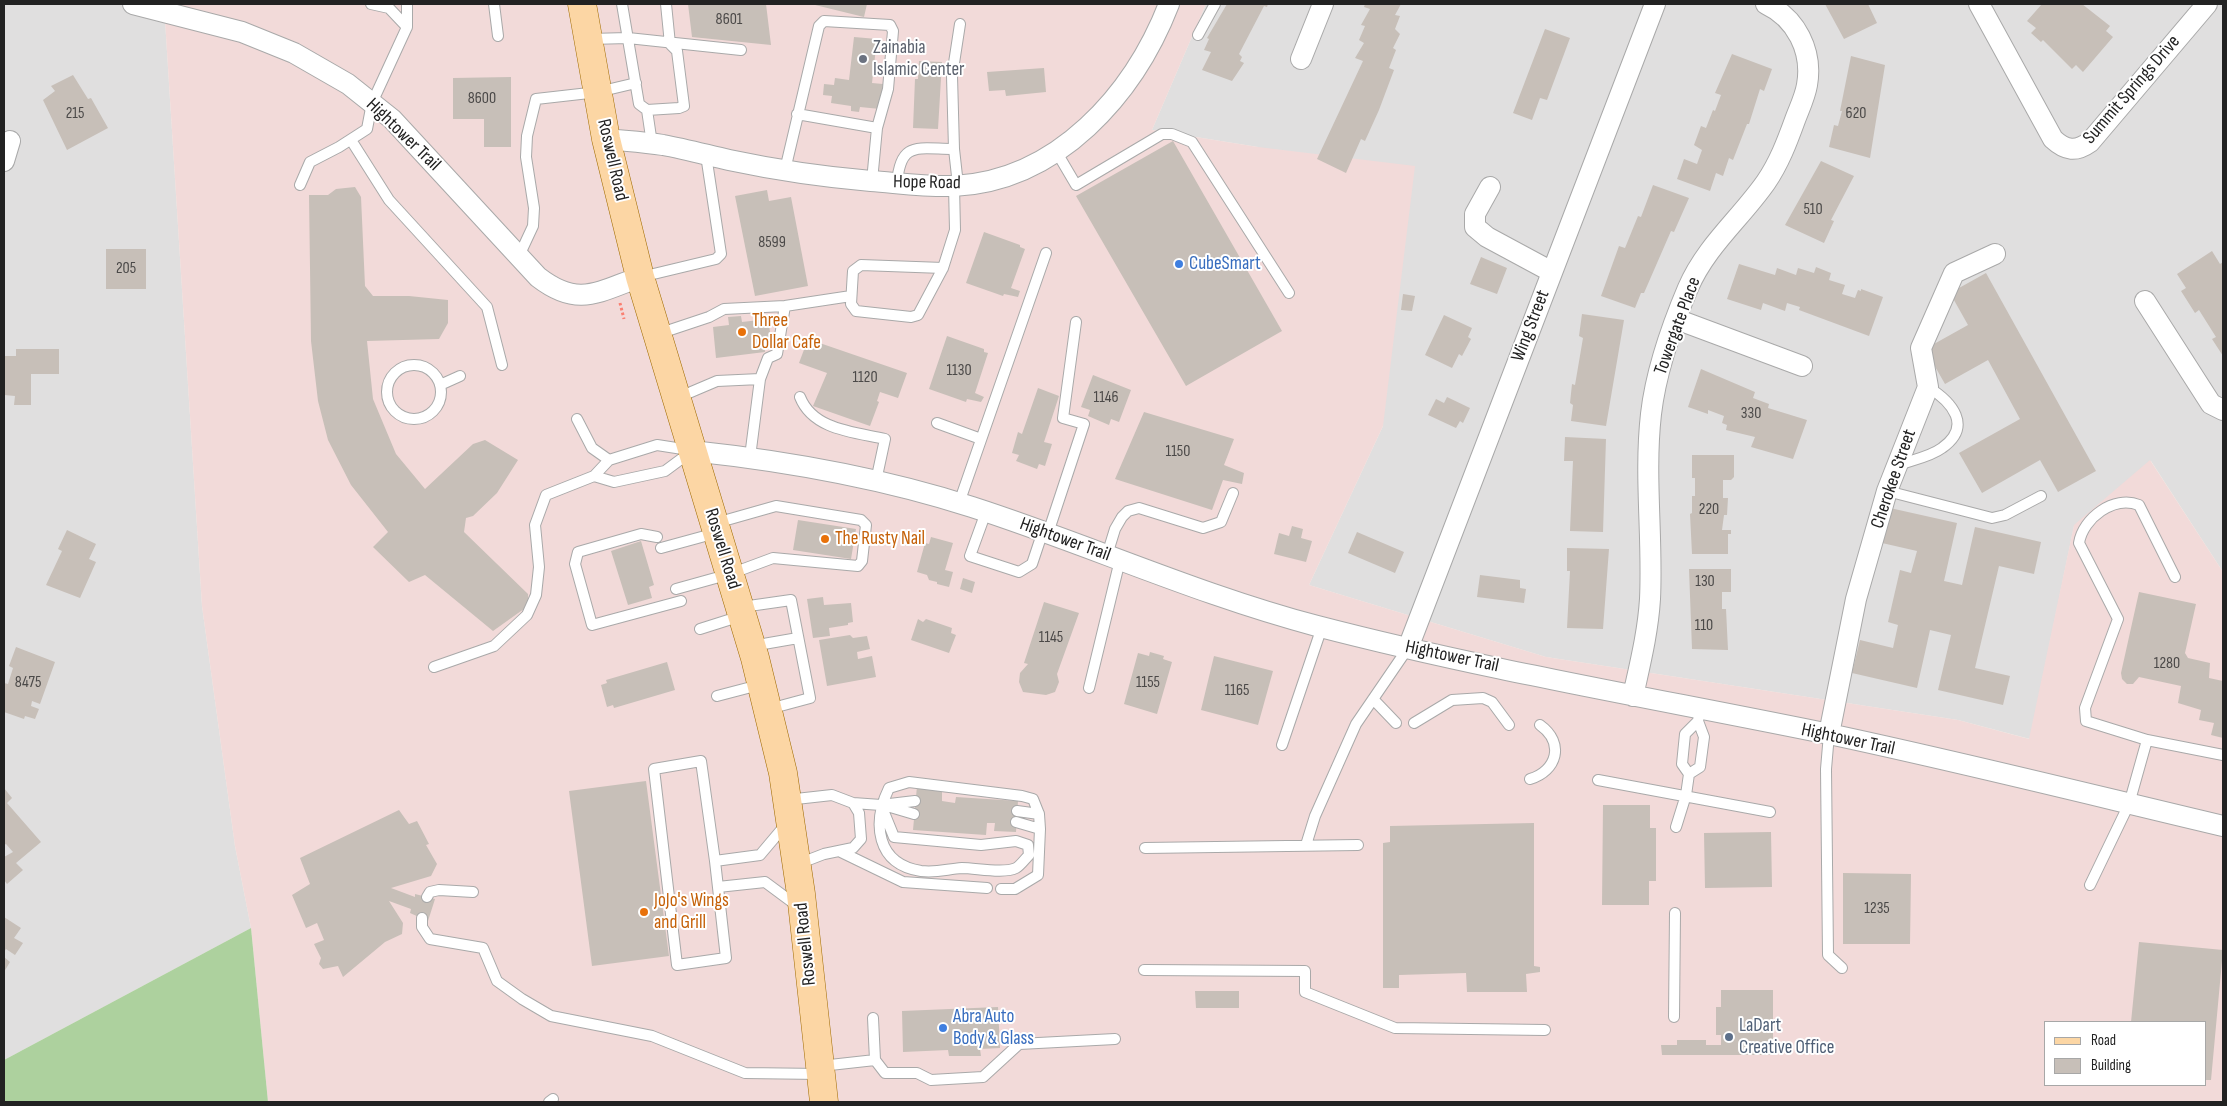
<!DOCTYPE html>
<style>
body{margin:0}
#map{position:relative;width:2227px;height:1106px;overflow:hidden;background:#f2efe9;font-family:"Sofia Sans Condensed",sans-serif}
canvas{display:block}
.frame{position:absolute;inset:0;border:5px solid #222;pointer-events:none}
.legend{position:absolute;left:2044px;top:1021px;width:162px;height:65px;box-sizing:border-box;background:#fff;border:1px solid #a7a7a7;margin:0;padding:6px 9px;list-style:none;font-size:15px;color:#222}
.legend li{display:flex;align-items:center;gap:10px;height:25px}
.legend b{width:25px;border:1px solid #a7a7a7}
</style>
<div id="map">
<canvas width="2227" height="1106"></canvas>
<div class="frame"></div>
<ul class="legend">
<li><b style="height:6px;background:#fcd6a4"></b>Road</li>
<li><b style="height:14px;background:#c7bfb8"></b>Building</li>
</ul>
</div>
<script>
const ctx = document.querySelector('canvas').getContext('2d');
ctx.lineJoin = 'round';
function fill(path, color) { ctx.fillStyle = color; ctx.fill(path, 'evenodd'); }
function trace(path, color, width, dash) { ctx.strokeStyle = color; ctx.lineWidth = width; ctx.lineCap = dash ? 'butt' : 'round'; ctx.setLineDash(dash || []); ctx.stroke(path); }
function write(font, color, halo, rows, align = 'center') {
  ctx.font = font + ' "Sofia Sans Condensed",sans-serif'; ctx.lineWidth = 4; ctx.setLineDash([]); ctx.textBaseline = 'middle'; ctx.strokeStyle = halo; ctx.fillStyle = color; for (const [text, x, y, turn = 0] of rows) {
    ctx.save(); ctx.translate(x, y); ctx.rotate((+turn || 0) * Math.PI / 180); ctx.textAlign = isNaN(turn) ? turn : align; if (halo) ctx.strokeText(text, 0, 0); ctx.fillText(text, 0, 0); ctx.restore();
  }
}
fill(new Path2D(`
 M4 4H164L202 606 235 846 251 928 4 1060Z
 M1206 4H2223V572L2151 461 2074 526 2030 739 1958 720 1546 657 1309 585 1383 426 1258 147 1152 130Z`), '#e0dfdf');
fill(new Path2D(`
 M164 4H1206L1152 130 1258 147 1415 166 1383 426 1309 585 1546 657 1958 720 2029 739 2074 525 2150 460 2223 572V1102H268L251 928 235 846 202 606ZM2046 1022H2206V1085H2046Z`), '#f2dad9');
fill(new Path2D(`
 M251 928 268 1102H4V1060Z`), '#add19e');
fill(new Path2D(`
 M688 4H766L771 45 692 37Z
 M811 4H867L864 17Z
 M1227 4H1268L1267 7 1264 6 1239 54 1242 57 1240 61 1244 63 1232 81 1202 70 1211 52 1204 50 1209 39 1207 38Z
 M1365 4H1401L1395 15 1400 16 1395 29 1400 34 1393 48 1396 50 1389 68 1394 70 1379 110 1365 141 1361 139 1346 173 1317 159 1363 61 1355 58 1364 43 1359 40 1365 26 1361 25 1370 9 1364 7Z
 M1825 4H1868L1877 23 1844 39Z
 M2042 4H2082L2110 26 2106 31 2113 37 2083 72 2076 65 2072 69 2043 40 2041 42 2031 33 2036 28 2027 21Z
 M1545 29 1570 38 1547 100 1540 98 1532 120 1513 113Z
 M854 37 877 39 872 83 883 84 880 109 860 107 859 112 851 111V106L831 103 832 96 823 95 824 84 834 85 835 78 849 80Z
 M1732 54 1772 69 1764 91 1760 89 1749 124H1747L1733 160 1729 158 1723 176 1716 173 1710 191 1677 179 1684 159 1697 164 1702 150 1694 145 1701 126 1706 128 1713 110 1715 111 1721 95 1715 93Z
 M1851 56 1885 65 1870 158 1829 147 1834 125 1838 126 1842 111H1840Z
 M919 61 942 62 938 129 913 128 915 79H918Z
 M1044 68 1046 92 1006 96 1005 90 989 91 987 72Z
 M73 75 88 99 91 98 108 128 67 150 43 100 55 91 51 86Z
 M511 77V147H484V119H453V78Z
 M1173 141 1282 331 1186 386 1076 196Z
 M1821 161 1854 176 1831 220 1834 221 1824 243 1785 225Z
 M1653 185 1689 198 1674 232 1671 231 1644 293H1641L1635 308 1601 296 1619 246 1625 248 1638 216 1641 217Z
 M355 187 361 197 365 286 373 296H409L448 300V323L439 339 367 341 373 399 396 454 425 489 473 444 485 440 518 460 497 493 473 516 466 518 464 532 528 594V606L493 631 425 575 409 582 373 547 388 532 351 485 328 440 318 401 311 341 309 195H328L336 189Z
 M767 190 769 201 791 197 808 286 755 296 735 196Z
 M984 232 1020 245V247L1025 249 1011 288 1020 291 1018 297 1004 294 1003 296 966 283Z
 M106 249H146V289H106Z
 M2212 251 2220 264 2223 262V356L2212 339 2216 337 2199 310 2195 313 2181 291 2186 288 2177 274Z
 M1481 257 1507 268 1497 294 1470 284Z
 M1739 264 1775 275 1777 268 1796 275 1798 268 1814 273 1816 267 1831 273 1829 280 1845 285 1842 294 1855 298 1858 290 1861 291V289L1883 297 1869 336 1799 310 1800 307 1787 303 1785 311 1763 303 1761 310 1727 299Z
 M1986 273 2096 471 2058 492 2040 460 1982 493 1959 453 2020 419 1988 360 1945 384 1925 349 1968 325 1950 293Z
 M1403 294 1415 296 1412 311 1401 310Z
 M1582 314 1624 320 1606 426 1571 421 1573 405 1570 403 1572 384 1575 385 1583 338 1579 336Z
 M1444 315 1472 328 1468 337 1471 339 1462 356 1459 354 1452 368 1425 355Z
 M741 316 742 322 768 319 771 338 764 339 765 352 716 358 713 327 729 325 728 317Z
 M947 336 984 349V352L988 353 975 393 984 397 981 402 967 399 966 402 929 389Z
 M808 339 907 373 898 398 880 392 877 401 879 402 870 426 813 406 827 373 799 363Z
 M16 349H59V374H31V405H14L15 396 4 395V356H16Z
 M1701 369 1755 392 1753 398 1769 404 1768 408 1807 420 1793 459 1751 447 1755 437 1726 430 1727 425 1722 423 1724 416 1708 410V414L1688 407Z
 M1093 375 1131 390 1119 422 1111 419 1109 425 1088 416 1090 410 1081 407Z
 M1038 388 1059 396 1044 442 1052 444 1045 466 1039 464 1037 469 1016 461 1019 455 1012 453 1018 432 1022 434Z
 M1447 397 1470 408 1463 423 1460 421 1456 428 1428 415 1436 399 1444 403Z
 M1144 412 1234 439 1224 465 1244 473 1242 484 1223 480 1212 510 1115 479Z
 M1565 437 1606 439 1603 532 1570 531 1573 461H1564Z
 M1692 455H1734V477L1731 480H1723V498H1728L1727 515H1724L1722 530H1731V534H1728V554H1692L1690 514 1692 513V496H1695V478H1692Z
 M1890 508 1957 523 1944 581 1962 585 1975 527 2041 542 2034 574 1999 566 1975 668 2010 676 2003 705 1938 690 1951 635 1930 630 1917 688 1852 673 1860 640 1893 648 1898 625 1888 622 1900 570 1911 573 1917 551 1882 543Z
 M798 520 856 529 851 559 793 550Z
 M1292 526 1303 529 1301 538 1312 541 1306 562 1274 554 1279 533 1289 536Z
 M67 530 96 544 89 559 96 562 80 598 46 585 62 551 58 549Z
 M1357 532 1404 552 1395 573 1348 553Z
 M931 537 953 543 945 570 953 572 949 587 937 584V582L929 580 927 575 917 572 925 543 929 544Z
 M641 541 654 585 649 587 652 598 628 605 611 551Z
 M1567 548 1609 549 1603 629 1567 628 1570 571H1567Z
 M1689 569H1731V592H1722V609H1726L1728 650 1692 649Z
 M1480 575 1520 580V588L1526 589 1524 603 1477 597Z
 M963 578 975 582 972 593 960 589Z
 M2139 592 2196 604 2185 653 2188 658 2210 663 2209 678 2223 681V738L2211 735 2214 723 2199 720 2201 710 2178 703 2181 686 2139 677 2133 684H2127L2122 679 2121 673Z
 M823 597 824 605 851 603 853 622 848 623V625L829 628 830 636 813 638 807 599Z
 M1044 602 1079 613 1057 674 1059 682 1055 692 1046 695 1023 692 1019 682 1020 673 1028 664 1024 663Z
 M918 619 923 622 926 619 952 628 951 633 956 635 949 653 911 640Z
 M850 635 853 638 867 636 870 649 857 652 858 659 872 656 876 677 827 686 819 640Z
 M16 647 55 662 40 704 32 701 31 706 39 709 35 719 25 716 24 719 4 712V683L8 684 13 668 9 666Z
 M1150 652 1164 656 1163 659 1172 662 1157 714 1124 704 1138 653 1149 656Z
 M1214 656 1273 671 1258 725 1201 710Z
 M667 662 675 690 614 708 613 705 607 707 601 685 607 683 606 680Z
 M646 781 669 956 592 966 569 791Z
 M917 786 942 789V801L955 803 956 797 1018 801 1016 832 994 831 995 823H987L986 835 913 830Z
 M4 788 12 798 7 803 41 842 16 863 23 870 7 884 4 880V857L13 852 6 844 4 845Z
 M1603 805H1650V828H1656V881H1649V905H1602Z
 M399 810 409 824 417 821 429 844 426 845 437 864 431 876 391 888 415 897V894L435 899 428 921 410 913 411 909 389 901 403 923 402 934 385 942 343 977 338 966 323 969 319 964 321 958 314 944 324 940 317 923 306 928 292 895 310 884 300 858Z
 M1534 823V966L1540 967V972L1526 974 1527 992H1467L1466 973 1399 975V988H1383V843L1390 842V826Z
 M1771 832 1772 887 1705 888 1704 833Z
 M1843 873 1911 874 1910 944H1843Z
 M4 917 21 928 14 938 23 943 15 955 6 949 4 952Z
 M2139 942 2223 950 2211 1080H2206V1022H2131Z
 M4 957 10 962 4 972Z
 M1721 990H1773V1055H1662L1661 1045H1677V1040H1706V1045H1721V1035H1716V1007H1721Z
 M1195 991H1239V1008H1196Z
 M998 1007 1000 1048 980 1049 981 1056H949L948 1050 903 1052 902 1011Z`), '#c7bfb8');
const lane = new Path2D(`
 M371 4 389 8 407 27
 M494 4 498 36
 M622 4 639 104 647 110
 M1198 35 1215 4
 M590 39 628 38 741 50
 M797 114 877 128
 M351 140 389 200 487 307 502 365
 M652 144 647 110 679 108 684 106 677 51 670 44 666 4
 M1056 151 1076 185 1162 134H1172L1192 142 1289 293
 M785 170 819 26 824 21 890 25 893 31 888 89 877 128 872 181
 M897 184C900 140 918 149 954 149
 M300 185 310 162 339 147 367 129 372 103 407 27V4
 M958 185 954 149 952 76 960 24
 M519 256 533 226 534 208 526 157 527 136 536 99 598 92 636 83
 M943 268 861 265 853 271 851 304 856 311 911 317 918 315 943 268 955 230 954 186
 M641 277 716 259 721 254 706 155
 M658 334 709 317 724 309 785 306 851 296
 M387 392a27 27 0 1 1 54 0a27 27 0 1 1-54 0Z
 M440 385 460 376
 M800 397C813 430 854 432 885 439L876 481
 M677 398 717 381 760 379
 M577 419 592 448 609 460
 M937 423 981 439
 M750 457 760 379 768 358 777 354 785 306
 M1898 465C1912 460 1930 457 1942 448 1973 426 1952 402 1928 387
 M594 476 614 482 665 471 692 451
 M1887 491 1992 518 2005 515 2041 496
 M959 503 1046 253
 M986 512 970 556 1019 572 1032 564 1043 531
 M1048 533 1084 424 1063 418 1076 322
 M657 537 641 534 578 552 575 564 592 625 681 601
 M661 548 716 533
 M1107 555 1115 529 1122 517 1128 511 1139 508 1203 528 1221 522 1233 493
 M676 589 730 574 773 558 858 566 862 561 866 525 861 520 776 506 716 523
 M742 607 791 600 810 698 769 709
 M700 629 741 616
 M752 646 798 638
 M434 667 494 646 527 615 536 595 539 567 535 525 546 495 594 476 609 460 657 445 689 450
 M1089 688 1120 560
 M717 696 759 685
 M1373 699 1396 723
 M1414 723 1452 700 1483 698 1492 702 1509 725
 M1829 734 1826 769 1828 955 1842 968
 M2147 740 2223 755
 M1282 745 1322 627
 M1689 774 1700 767 1704 737 1698 721
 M1530 779C1557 771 1565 743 1540 725
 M1598 780 1770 812
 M787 800 832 795 853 803 859 813 861 839 853 848 824 854 798 864
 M853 803 881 805 915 801
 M881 805 894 837 981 845 1016 841 1028 845 1029 855C1025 859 1020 866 1016 868 1004 874 976 868 962 868 947 869 937 873 921 871 876 864 872 823 889 788L909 782 1022 796 1033 799 1039 814
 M887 806 914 814
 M1017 811 1039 814 1040 829
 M1676 827 1686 795 1689 774 1682 764 1685 734 1698 721 1700 709
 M1306 845 1315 816 1356 724 1408 648
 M1145 848 1358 845
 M841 852 903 882 987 888
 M715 861 726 958 677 965 654 769 701 761 715 861 760 855 787 823
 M2090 885 2129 804 2147 740 2086 721 2085 708 2118 619 2079 543C2083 518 2114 495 2139 505L2175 577
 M718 887 765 882 796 905
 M1001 889H1015L1038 875 1040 829 1016 822
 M427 897 430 892 439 890 473 892
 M422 918V927L430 939 483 948 497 981 522 999 551 1016 652 1036 745 1073 820 1074
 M1144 970 1305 971V992L1395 1028 1545 1030
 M1674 1017 1675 913
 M873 1018 875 1060
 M821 1066 875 1060 885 1073H917L931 1080 983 1077 1019 1044 1115 1039
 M549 1102 553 1099`);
const street = new Path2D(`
 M133 4 242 32 294 53 348 84 392 119 538 277C578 308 598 292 640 277
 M1979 4 2053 139C2066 151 2076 152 2090 142L2207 4
 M1301 59 1323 4
 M606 139C625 141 644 142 663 145 685 149 707 155 729 160 776 170 824 177 871 181 898 183 926 187 954 186 1058 181 1134 94 1169 4
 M4 161 10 141
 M1490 187 1475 214V227L1487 237 1552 272
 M2145 301 2211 404 2223 410
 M1676 319 1802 366
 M692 451C786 461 882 478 972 507 1087 544 1199 595 1317 626 1486 670 1658 699 1829 734 1961 762 2092 795 2223 826
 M1408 648 1655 4
 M1633 696C1640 664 1648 632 1650 599 1653 538 1644 476 1651 414 1656 371 1671 328 1688 288 1706 246 1741 218 1766 182 1779 163 1787 142 1795 120 1799 109 1805 97 1807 85 1813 51 1796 18 1766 4
 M1829 734 1856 599 1887 491 1928 387 1921 348 1954 273 1995 254`);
const primary = new Path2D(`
 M582 4 606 139 640 277 755 658 783 773 801 894 824 1102`);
trace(lane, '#a9a9a9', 12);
trace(street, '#a9a9a9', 22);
trace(primary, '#a06b00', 29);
trace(new Path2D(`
 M620 303 624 319`), '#fa8072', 3, [2.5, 2.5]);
trace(lane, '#fff', 10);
trace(street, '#fff', 20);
trace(primary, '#fcd6a4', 28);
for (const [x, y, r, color] of [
 [863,59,5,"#6b7280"],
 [1179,264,5,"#3f7fe0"],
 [742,332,5,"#e8710a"],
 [825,539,5,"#e8710a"],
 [644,912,5,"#e8710a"],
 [943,1028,5,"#3f7fe0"],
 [1729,1037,5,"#5c6f8a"]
]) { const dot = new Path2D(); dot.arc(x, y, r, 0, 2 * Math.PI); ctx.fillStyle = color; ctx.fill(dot); trace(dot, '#fff', 2); }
write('16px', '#4b4948', null, [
 ["8601",729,20],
 ["8600",482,99],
 ["215",75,114],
 ["620",1856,114],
 ["510",1813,210],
 ["8599",772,243],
 ["205",126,269],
 ["1130",959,371],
 ["1120",865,378],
 ["1146",1106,398],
 ["330",1751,414],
 ["1150",1178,452],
 ["220",1709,510],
 ["130",1705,582],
 ["110",1704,626],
 ["1145",1051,638],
 ["1280",2167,664],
 ["8475",28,683],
 ["1155",1148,683],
 ["1165",1237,691],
 ["1235",1877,909]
]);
write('19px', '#5b616d', '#fff', [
 ["Zainabia",873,48],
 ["Islamic Center",873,70]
], 'left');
write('19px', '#222', '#fff', [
 ["Summit Springs Drive",2132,90,-49],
 ["Hightower Trail",403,135,44],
 ["Roswell Road",612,160,77],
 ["Hope Road",927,183,1],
 ["Wing Street",1531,326,-69],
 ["Towergate Place",1678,326,-70],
 ["Cherokee Street",1894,479,-71],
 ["Hightower Trail",1065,540,20],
 ["Roswell Road",722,549,73],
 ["Hightower Trail",1452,657,12],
 ["Hightower Trail",1848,740,12],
 ["Roswell Road",806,944,-96]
]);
write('19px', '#366cbe', '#fff', [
 ["CubeSmart",1189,264],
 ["Abra Auto",953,1017],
 ["Body & Glass",953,1039]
], 'left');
write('19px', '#c56008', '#fff', [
 ["Three",752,321],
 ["Dollar Cafe",752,343],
 ["The Rusty Nail",835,539],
 ["JoJo's Wings",654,901],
 ["and Grill",654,923]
], 'left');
write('19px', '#4e5e75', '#fff', [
 ["LaDart",1739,1026],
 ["Creative Office",1739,1048]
], 'left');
</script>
